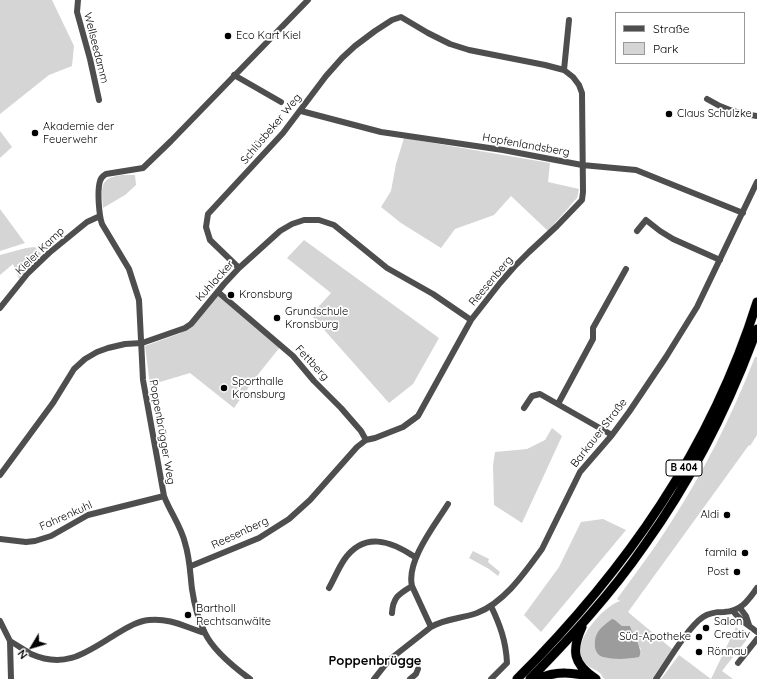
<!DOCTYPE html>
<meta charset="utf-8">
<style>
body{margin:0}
#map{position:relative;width:757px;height:679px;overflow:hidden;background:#fff;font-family:Quicksand,sans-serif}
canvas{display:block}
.legend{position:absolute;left:615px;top:12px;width:130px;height:52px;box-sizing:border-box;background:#fff;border:1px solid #999;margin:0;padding:5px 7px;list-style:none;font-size:12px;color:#000}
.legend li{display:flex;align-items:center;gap:8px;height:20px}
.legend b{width:20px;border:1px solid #999}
.north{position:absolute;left:12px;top:627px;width:40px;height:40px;-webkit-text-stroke:3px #fff;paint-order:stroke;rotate:232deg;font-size:11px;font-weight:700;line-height:16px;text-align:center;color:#000}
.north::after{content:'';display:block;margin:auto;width:14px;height:18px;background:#000;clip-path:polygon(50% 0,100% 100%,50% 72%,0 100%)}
</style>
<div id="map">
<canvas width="757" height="679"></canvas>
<ul class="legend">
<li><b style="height:5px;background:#4e4e4e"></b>Straße</li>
<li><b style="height:11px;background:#d5d5d5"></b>Park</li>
</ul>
<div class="north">N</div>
</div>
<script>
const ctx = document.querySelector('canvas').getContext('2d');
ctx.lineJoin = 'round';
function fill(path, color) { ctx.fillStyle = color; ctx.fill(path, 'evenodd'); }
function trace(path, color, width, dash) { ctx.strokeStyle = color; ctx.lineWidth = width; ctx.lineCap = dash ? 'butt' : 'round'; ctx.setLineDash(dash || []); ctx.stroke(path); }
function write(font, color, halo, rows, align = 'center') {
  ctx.font = font + ' Quicksand,sans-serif'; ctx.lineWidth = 3.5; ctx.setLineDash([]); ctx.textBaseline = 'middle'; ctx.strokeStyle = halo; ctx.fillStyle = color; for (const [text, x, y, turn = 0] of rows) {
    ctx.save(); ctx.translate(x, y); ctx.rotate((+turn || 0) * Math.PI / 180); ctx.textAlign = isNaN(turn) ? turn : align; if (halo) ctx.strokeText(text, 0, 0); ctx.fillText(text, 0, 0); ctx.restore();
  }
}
fill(new Path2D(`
 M0 0H52L74 46 72 66 49 75 0 114Z
 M0 131 12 147 0 158Z
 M404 138 550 163 548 182 579 189 577 198 548 231 511 196 494 215 455 229 441 248 401 223 381 207 391 191 396 164Z
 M122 175H135L136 185 125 195 103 208C102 188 98 178 122 175Z
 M0 209 25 243 0 251Z
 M304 240 439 338 413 384 389 403 311 315 331 293 287 258Z
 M35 247 41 254 19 279 13 264 0 275V255L26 248Z
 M218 295 280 347 256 377 234 408 190 373 150 385 145 346 181 333Z
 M755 357H757V435L750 446 749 445 628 612 672 649 652 679H605C603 678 602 676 601 674 594 667 585 668 581 656 575 638 604 606 620 601L617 599C634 575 652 552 668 527 703 473 732 416 755 357ZM615 620 622 626H630L635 640 641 649C627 655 610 665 597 652 595 649 594 644 595 640 598 635 610 625 615 620Z
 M552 428 562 436 522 523 494 505 493 465 495 452 527 449 545 440Z
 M603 519 626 530 541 632 524 615 559 567 581 522Z
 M473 551 489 559 488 562 500 572 498 576 489 569 469 558Z
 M736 627 748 638 722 671 733 679H661L679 655 711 679Z`), '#d5d5d5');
fill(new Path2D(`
 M612 619 615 620 622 626H630C633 635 644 650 639 657 628 659 614 660 603 657 593 654 593 640 598 632 601 627 607 623 612 619Z`), '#9c9c9c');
const highway = new Path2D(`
 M582 627C571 651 573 664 596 679
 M517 679C625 571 711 449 757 302
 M530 679C571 637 611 594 644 546 692 479 729 406 757 329
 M539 679C556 670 575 673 592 677`);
trace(highway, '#dbdbdb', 10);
trace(new Path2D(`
 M78 0 77 12 90 59 99 100
 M564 70 569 20
 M234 75 281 102
 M707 99C723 109 738 114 757 116
 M301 111 381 132 503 150 582 165 636 170 743 213
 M637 231 646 220 660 231 673 239 720 260
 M218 292 293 356 314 381 341 408 361 431 366 440
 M0 308 28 273 49 253 87 222 100 216
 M558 404 593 339V328L626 269
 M524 408 532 396 540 394 612 435
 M0 475 53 403 74 369 85 359 97 352 108 348 125 344 142 343 185 328 191 324 224 284 239 268 280 231 292 224 304 220H319L334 225 387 268 433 294 471 320
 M0 539 26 542 35 541 51 536 88 515 164 496
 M191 566 259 538 289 519 310 500 357 447 366 440 375 438 403 427 418 416 471 320 500 283 514 267 529 252 557 226 582 200 583 192 582 93 579 85 573 77 564 70 545 65 469 50 450 44 428 33 401 17 392 20 375 31 355 46 342 58 326 76 283 133 208 214 206 227 210 240 239 268
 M329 588C334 579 338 569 344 560 364 531 391 541 415 557
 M491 606C500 625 506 641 507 663L491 679
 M740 608 746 616 749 625
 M733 611C742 622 747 624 757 632
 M392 613C393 597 399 594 412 586
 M0 621 10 641 11 679
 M431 627 412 586C406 561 435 525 448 504
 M10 641C17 645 24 650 31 654 67 670 88 651 118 633 128 627 138 621 149 620 171 618 185 627 205 633
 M738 663 757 639
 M250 679C235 668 213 650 205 633 199 621 194 603 192 589 190 573 190 559 185 543 181 526 170 512 164 496L143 380 139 300 129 269 102 224C99 215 97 191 100 181 101 177 103 176 106 174L143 168 171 141 308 0
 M374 679 389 660 431 627C446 618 461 619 477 613 505 602 525 572 542 549L580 472 612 435 629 412 666 357 697 307 757 182
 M410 679 416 674 418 669
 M656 679C667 663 688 627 703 617 709 613 716 612 724 612 741 611 748 601 757 588`), '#4e4e4e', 6);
trace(highway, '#000', 9);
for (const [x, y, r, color] of [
 [228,36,4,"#000"],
 [669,114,4,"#000"],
 [35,133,4,"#000"],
 [231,295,4,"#000"],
 [277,318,4,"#000"],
 [224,388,4,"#000"],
 [727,515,4,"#000"],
 [745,553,4,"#000"],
 [737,572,4,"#000"],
 [188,615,4,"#000"],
 [706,628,4,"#000"],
 [699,637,4,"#000"],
 [699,652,4,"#000"]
]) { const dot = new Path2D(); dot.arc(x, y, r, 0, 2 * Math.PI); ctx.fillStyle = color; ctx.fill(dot); trace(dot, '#fff', 1.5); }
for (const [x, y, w] of [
 [684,468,36]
]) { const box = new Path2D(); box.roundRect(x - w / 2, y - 8, w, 16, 3); ctx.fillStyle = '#fff'; ctx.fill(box); trace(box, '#000', 1); }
write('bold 10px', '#000', null, [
 ["B 404",684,468]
]);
write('11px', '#000', '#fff', [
 ["Eco Kart Kiel",236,36],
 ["Claus Schulzke",677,114],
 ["Akademie der",43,127],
 ["Feuerwehr",43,140],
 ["Kronsburg",239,295],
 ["Grundschule",285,312],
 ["Kronsburg",285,325],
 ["Sporthalle",232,382],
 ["Kronsburg",232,395],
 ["Aldi",719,515,"right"],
 ["famila",737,553,"right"],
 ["Post",729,572,"right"],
 ["Bartholl",196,609],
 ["Rechtsanwälte",196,622],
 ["Salon",714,622],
 ["Creativ",714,635],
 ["Süd-Apotheke",691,637,"right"],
 ["Rönnau",707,652]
], 'left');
write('11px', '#000', '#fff', [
 ["Wellseedamm",96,48,76],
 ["Schlüsbeker Weg",271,129,-50],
 ["Hopfenlandsberg",526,145,10],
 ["Kieler Kamp",40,251,-44],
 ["Kuhlacker",215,281,-48],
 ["Reesenberg",491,281,-50],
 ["Fettberg",312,363,47],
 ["Poppenbrügger Weg",162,432,80],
 ["Barkauer Straße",599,433,-52],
 ["Fahrenkuhl",66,516,-24],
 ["Reesenberg",240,533,-25]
]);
write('bold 13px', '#000', '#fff', [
 ["Poppenbrügge",375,661]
]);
</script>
